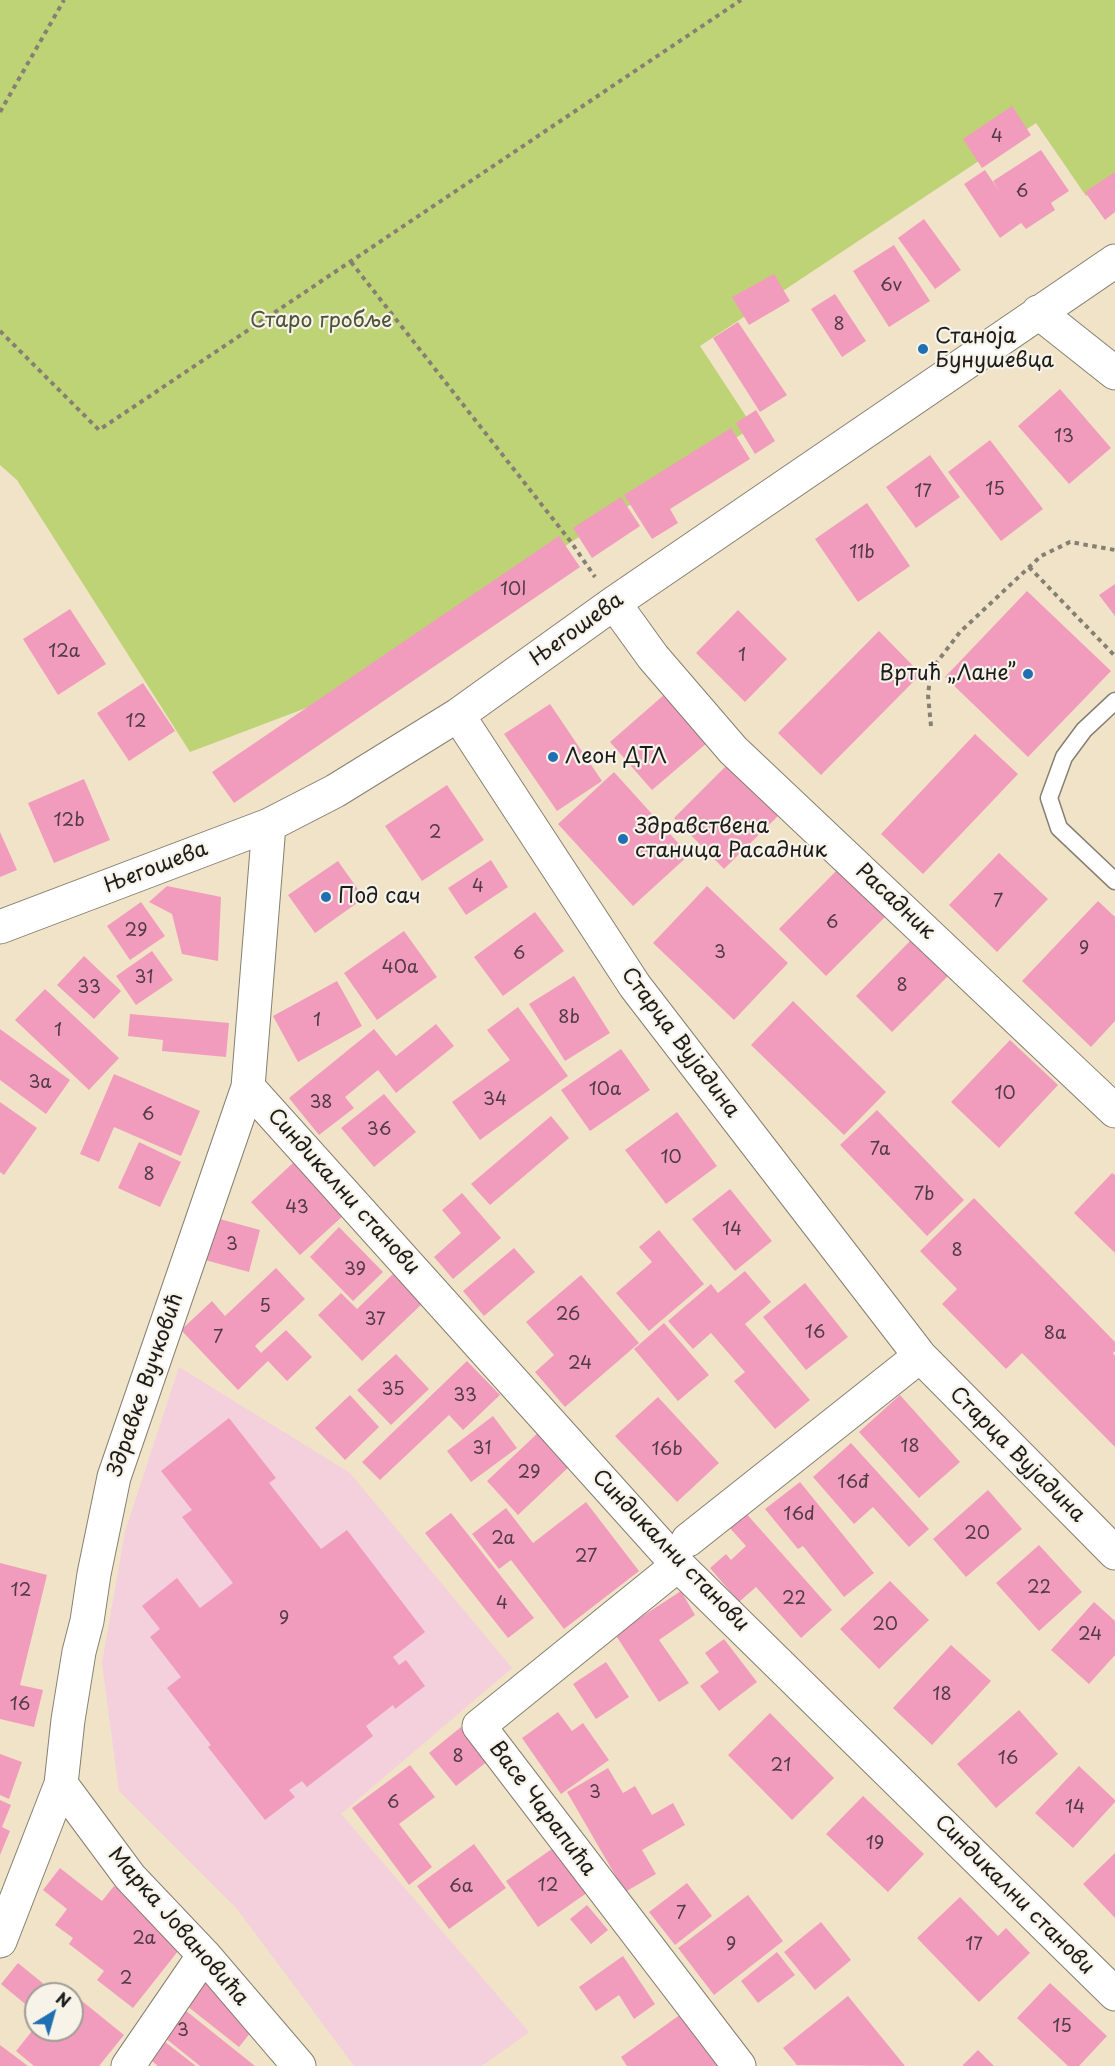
<!DOCTYPE html>
<meta charset="utf-8">
<style>
body{margin:0}
#map{position:relative;width:1115px;height:2066px;overflow:hidden;background:#f0e3c8;font-family:"Playpen Sans",sans-serif}
canvas{display:block}
.north{position:absolute;left:24px;top:1982px;width:60px;height:60px;box-sizing:border-box;background:#f7f3e8;border:2px solid #9f9d96;border-radius:50%;rotate:37deg;font-size:16px;font-weight:700;line-height:24px;text-align:center;color:#1c1c1c}
.north::after{content:'';display:block;margin:auto;width:21px;height:27px;background:#1f6fb2;clip-path:polygon(50% 0,100% 100%,50% 72%,0 100%)}
</style>
<div id="map">
<canvas width="1115" height="2066"></canvas>
<div class="north">N</div>
</div>
<script>
const ctx = document.querySelector('canvas').getContext('2d');
ctx.lineJoin = 'round';
function fill(path, color) { ctx.fillStyle = color; ctx.fill(path, 'evenodd'); }
function trace(path, color, width, dash) { ctx.strokeStyle = color; ctx.lineWidth = width; ctx.lineCap = dash ? 'butt' : 'round'; ctx.setLineDash(dash || []); ctx.stroke(path); }
function write(font, color, halo, rows, align = 'center') {
  ctx.font = font + ' "Playpen Sans",sans-serif'; ctx.lineWidth = 4.5; ctx.setLineDash([]); ctx.textBaseline = 'middle'; ctx.strokeStyle = halo; ctx.fillStyle = color; for (const [text, x, y, turn = 0] of rows) {
    ctx.save(); ctx.translate(x, y); ctx.rotate((+turn || 0) * Math.PI / 180); ctx.textAlign = isNaN(turn) ? turn : align; if (halo) ctx.strokeText(text, 0, 0); ctx.fillText(text, 0, 0); ctx.restore();
  }
}
fill(new Path2D(`
 M179 1367 350 1473 512 1668 341 1814 529 2032 482 2066H354L237 1909 119 1791 102 1663 125 1532Z`), '#f4cfdc');
fill(new Path2D(`
 M0 0H1115V176L1086 196 1036 123 700 346 753 427 314 705 190 752 17 480 0 465Z`), '#bed276');
fill(new Path2D(`
 M1012 106 1031 135 982 168 963 139Z
 M1041 150 1069 191 1051 203 1055 210 1026 229 1021 223 1000 238 964 184 985 170 999 191 993 181Z
 M1115 172V212L1105 220 1085 192Z
 M924 219 961 270 935 289 898 238Z
 M894 245 930 301 889 327 853 271Z
 M774 274 790 301 749 325 732 297Z
 M835 294 866 341 842 357 811 309Z
 M738 322 787 395 760 412 713 338Z
 M1060 389 1111 448 1069 484 1018 426Z
 M756 410 775 441 755 454 736 423Z
 M731 428 750 459 670 509 678 523 652 539 624 495Z
 M990 440 1043 509 1001 541 948 472Z
 M930 455 960 497 916 528 886 487Z
 M621 497 640 526 592 558 573 528Z
 M867 503 910 566 858 602 815 539Z
 M559 536 580 567 234 803 212 772Z
 M1115 584V616L1099 595Z
 M1027 591 1111 671 1028 757 945 677Z
 M70 609 106 664 58 695 23 639Z
 M738 610 787 659 745 702 696 653Z
 M879 631 921 674 821 775 778 733Z
 M143 683 175 731 129 761 97 713Z
 M665 694 707 743 652 790 610 742Z
 M550 704 602 781 557 811 504 734Z
 M975 734 1018 774 923 874 881 834Z
 M730 762 781 813 724 869 674 818Z
 M614 772 689 855 633 906 558 824Z
 M84 779 110 840 54 863 28 803Z
 M447 785 484 840 422 881 385 826Z
 M0 832 17 870 0 877Z
 M999 853 1048 899 997 952 949 905Z
 M491 860 508 887 466 915 448 888Z
 M338 861 364 898 315 933 288 895Z
 M837 870 885 917 826 976 779 929Z
 M167 886 221 897 218 961 182 954 172 914 149 902Z
 M707 886 788 963 734 1020 653 943Z
 M1098 901 1115 917V1021L1091 1047 1022 981Z
 M141 902 165 936 130 960 107 926Z
 M535 912 564 951 503 996 474 957Z
 M404 931 437 977 377 1020 344 973Z
 M911 940 948 976 892 1032 856 996Z
 M152 951 173 980 136 1005 116 976Z
 M84 956 121 991 94 1019 57 985Z
 M574 976 610 1033 565 1061 529 1004Z
 M337 981 362 1026 298 1062 273 1016Z
 M45 989 119 1058 89 1090 15 1020Z
 M793 1001 886 1092 844 1135 751 1045Z
 M518 1007 568 1076 480 1140 452 1102 510 1060 487 1030Z
 M130 1014 229 1023 226 1057 162 1051 163 1040 128 1036Z
 M436 1024 454 1046 396 1093 378 1070 345 1097 354 1108 319 1135 289 1098 374 1029 396 1056Z
 M0 1029 70 1080 46 1114 0 1080Z
 M1010 1040 1058 1085 999 1148 951 1102Z
 M621 1049 650 1090 590 1131 561 1090Z
 M114 1074 200 1111 181 1156 114 1127 99 1162 80 1154Z
 M384 1094 416 1132 374 1167 341 1128Z
 M0 1102 37 1128 4 1175 0 1172Z
 M877 1110 964 1200 927 1236 840 1145Z
 M677 1112 717 1166 666 1204 625 1150Z
 M551 1116 569 1138 490 1205 471 1184Z
 M139 1142 181 1162 160 1207 118 1188Z
 M295 1161 344 1215 300 1255 251 1202Z
 M1112 1173 1115 1175V1253L1074 1213Z
 M730 1189 772 1241 735 1271 692 1219Z
 M462 1193 501 1238 453 1279 434 1257 461 1233 442 1210Z
 M974 1198 1115 1342V1351L1113 1353 1115 1356V1447L1022 1353 1006 1369 942 1304 957 1289 920 1251Z
 M216 1218 260 1230 249 1272 205 1260Z
 M339 1227 383 1272 353 1301 310 1257Z
 M659 1230 704 1284 649 1331 616 1293 652 1262 639 1247Z
 M514 1248 535 1272 484 1316 463 1291Z
 M276 1268 305 1299 255 1346 261 1353 286 1330 312 1357 287 1381 268 1361 238 1390 181 1330 212 1301 225 1316Z
 M745 1271 771 1302 745 1324 810 1400 775 1429 734 1381 745 1372 711 1333 693 1349 668 1321 711 1284 718 1293Z
 M395 1272 424 1302 362 1361 318 1315 341 1293 357 1309Z
 M581 1275 639 1343 565 1407 535 1372 554 1355 526 1322Z
 M805 1283 848 1337 806 1370 763 1317Z
 M664 1323 709 1375 678 1401 634 1349Z
 M396 1354 429 1389 391 1425 357 1390Z
 M467 1361 500 1395 463 1430 449 1415 380 1480 362 1462Z
 M350 1395 379 1427 345 1460 315 1428Z
 M900 1395 960 1462 919 1498 859 1432Z
 M658 1397 719 1463 677 1502 615 1436Z
 M493 1416 517 1448 471 1482 447 1451Z
 M229 1418 276 1478 269 1483 321 1549 347 1530 425 1632 393 1657 399 1665 406 1660 425 1686 395 1709 393 1705 366 1726 373 1736 307 1787 302 1781 289 1790 295 1797 265 1820 208 1747 211 1745 167 1688 181 1677 150 1637 160 1629 142 1606 177 1578 200 1608 233 1583 182 1517 192 1510 161 1471Z
 M541 1430 572 1464 518 1515 487 1481Z
 M851 1443 929 1529 909 1547 873 1507 854 1524 813 1477Z
 M800 1482 874 1573 844 1597 803 1546 798 1549 765 1509Z
 M988 1490 1022 1529 966 1577 933 1539Z
 M586 1502 639 1571 564 1629 511 1560 499 1569 472 1534 506 1508 533 1543Z
 M744 1511 832 1610 801 1638 756 1587 739 1602 710 1568 726 1554 731 1560 746 1546 728 1526Z
 M451 1513 534 1618 508 1638 425 1533Z
 M1039 1545 1082 1592 1039 1631 996 1583Z
 M0 1563 47 1575 20 1685 43 1690 34 1727 0 1719Z
 M890 1581 929 1620 879 1669 840 1629Z
 M681 1591 695 1615 659 1640 689 1683 659 1702 615 1634Z
 M1094 1602 1115 1621V1655L1089 1684 1051 1650Z
 M724 1639 757 1682 719 1711 700 1686 719 1672 705 1653Z
 M951 1645 991 1681 932 1745 893 1708Z
 M606 1662 629 1697 596 1719 573 1684Z
 M1019 1710 1058 1754 996 1808 957 1764Z
 M558 1712 572 1731 583 1723 609 1760 561 1794 522 1738Z
 M770 1713 834 1778 792 1820 728 1755Z
 M461 1727 488 1761 456 1786 429 1753Z
 M0 1754 22 1762 9 1799 0 1795Z
 M410 1765 435 1797 399 1824 432 1867 409 1885 352 1808Z
 M1079 1766 1115 1800V1802L1073 1848 1035 1813Z
 M608 1768 623 1793 635 1786 652 1815 673 1803 685 1825 642 1850 656 1874 625 1892 567 1792Z
 M863 1796 924 1854 888 1892 826 1834Z
 M0 1800 11 1805 2 1827 10 1831 0 1855Z
 M474 1844 506 1888 449 1929 417 1886Z
 M559 1844 591 1890 538 1927 506 1881Z
 M1115 1853V1918L1083 1884Z
 M60 1868 102 1901 114 1886 186 1941 133 2008 97 1980 104 1971 69 1944 73 1938 55 1925 67 1909 43 1890Z
 M687 1883 712 1916 675 1945 649 1912Z
 M748 1895 783 1941 714 1995 678 1948Z
 M960 1897 998 1936 1006 1928 1030 1953 979 2002 917 1938Z
 M587 1905 608 1930 591 1944 570 1919Z
 M821 1922 851 1960 815 1990 784 1952Z
 M777 1952 795 1975 758 2003 741 1981Z
 M623 1956 655 2004 634 2019 619 1995 596 2011 579 1987Z
 M18 1963 56 1994H36V2013L1 1984Z
 M202 1977 259 2022 239 2047 182 2002Z
 M1050 1983 1107 2036 1079 2066H1068L1017 2018Z
 M848 1996 905 2066 797 2065 783 2048Z
 M77 1997 124 2035 99 2066H34L16 2051 36 2026V2030H72V2003Z
 M180 2006 255 2066H200L159 2033Z
 M681 2014 719 2066H627L621 2057Z
 M160 2038 196 2066H158L146 2056Z
 M0 2045 28 2066H0Z
 M978 2050 994 2066H962Z`), '#f29cbd');
const lane = new Path2D(`
 M1115 701 1084 730 1064 757 1049 798 1059 828 1115 881`);
const street = new Path2D(`
 M1038 312 1115 373
 M614 603 653 657 733 750 1115 1111
 M458 715 635 986 920 1356 1115 1553
 M0 927 269 825 335 791 458 715 614 603 1115 261
 M248 1087 678 1565 1115 1994
 M688 1540 920 1356
 M678 1565 479 1726 739 2066
 M61 1784 130 1877 204 1955 299 2066
 M0 1941 61 1784 68 1720 79 1652 87 1621 94 1574 114 1477 248 1087 269 825
 M128 2066 204 1955`);
trace(lane, '#868072', 19);
trace(street, '#868072', 35);
trace(new Path2D(`
 M0 112 64 0
 M351 262 571 542 595 577
 M0 331 99 430 741 0
 M1029 567 1115 656
 M931 726 928 695 931 670 960 632 1041 556 1070 542 1115 550`), '#868072', 4, [4.5, 4.5]);
trace(lane, '#fff', 16);
trace(street, '#fff', 33);
for (const [x, y, r, color] of [
 [923,349,6,"#1f6fb2"],
 [1028,674,6,"#1f6fb2"],
 [553,757,6,"#1f6fb2"],
 [623,839,6,"#1f6fb2"],
 [326,897,6,"#1f6fb2"]
]) { const dot = new Path2D(); dot.arc(x, y, r, 0, 2 * Math.PI); ctx.fillStyle = color; ctx.fill(dot); trace(dot, '#f7f3e8', 2); }
write('18px', '#523c44', null, [
 ["4",997,137],
 ["6",1022,192],
 ["6v",891,286],
 ["8",839,325],
 ["13",1064,437],
 ["15",995,490],
 ["17",923,492],
 ["11b",862,553],
 ["10l",513,590],
 ["12a",64,652],
 ["1",742,656],
 ["12",136,722],
 ["12b",69,821],
 ["2",435,833],
 ["4",478,887],
 ["7",998,902],
 ["6",832,923],
 ["29",136,931],
 ["9",1084,949],
 ["3",720,953],
 ["6",519,954],
 ["40a",400,968],
 ["31",144,978],
 ["8",902,986],
 ["33",89,988],
 ["8b",569,1018],
 ["1",317,1021],
 ["1",58,1031],
 ["3a",40,1083],
 ["10a",605,1090],
 ["10",1005,1094],
 ["34",495,1100],
 ["38",321,1103],
 ["6",148,1115],
 ["36",379,1130],
 ["7a",880,1150],
 ["10",671,1158],
 ["8",149,1175],
 ["7b",924,1195],
 ["43",297,1208],
 ["14",732,1230],
 ["3",232,1245],
 ["8",957,1251],
 ["39",355,1270],
 ["5",265,1307],
 ["26",568,1315],
 ["37",375,1320],
 ["16",815,1333],
 ["8a",1055,1334],
 ["7",218,1338],
 ["24",580,1364],
 ["35",393,1390],
 ["33",465,1396],
 ["18",910,1447],
 ["31",482,1449],
 ["16b",667,1450],
 ["29",529,1473],
 ["16đ",853,1483],
 ["16d",799,1515],
 ["20",977,1534],
 ["2a",503,1539],
 ["27",586,1557],
 ["22",1039,1588],
 ["12",21,1591],
 ["22",794,1599],
 ["4",502,1604],
 ["9",284,1619],
 ["20",885,1625],
 ["24",1090,1635],
 ["18",942,1695],
 ["16",20,1705],
 ["8",458,1757],
 ["16",1008,1759],
 ["21",781,1766],
 ["3",595,1793],
 ["6",393,1803],
 ["14",1075,1808],
 ["19",875,1844],
 ["12",548,1886],
 ["6a",461,1887],
 ["7",681,1914],
 ["2a",144,1939],
 ["9",731,1945],
 ["17",974,1945],
 ["2",126,1979],
 ["15",1062,2027],
 ["3",183,2031]
]);
write('21px', '#4d5337', '#f7f3e8', [
 ["Старо гробље",321,321]
]);
write('21px', '#1c1c1c', '#f7f3e8', [
 ["Станоја",935,337],
 ["Бунушевца",935,361],
 ["Вртић „Лане”",1016,674,"right"],
 ["Леон ДТЛ",565,757],
 ["Здравствена",635,827],
 ["станица Расадник",635,851],
 ["Под сач",338,897]
], 'left');
write('21px', '#1c1c1c', '#f7f3e8', [
 ["Његошева",577,630,-36],
 ["Његошева",156,868,-21],
 ["Расадник",895,902,43],
 ["Старца Вујадина",680,1043,53],
 ["Синдикални станови",343,1192,48],
 ["Здравке Вучковић",146,1385,-71],
 ["Старца Вујадина",1017,1455,45],
 ["Синдикални станови",670,1551,46],
 ["Васе Чарапића",542,1809,53],
 ["Синдикални станови",1014,1895,45],
 ["Марка Јовановића",178,1927,49]
]);
</script>
